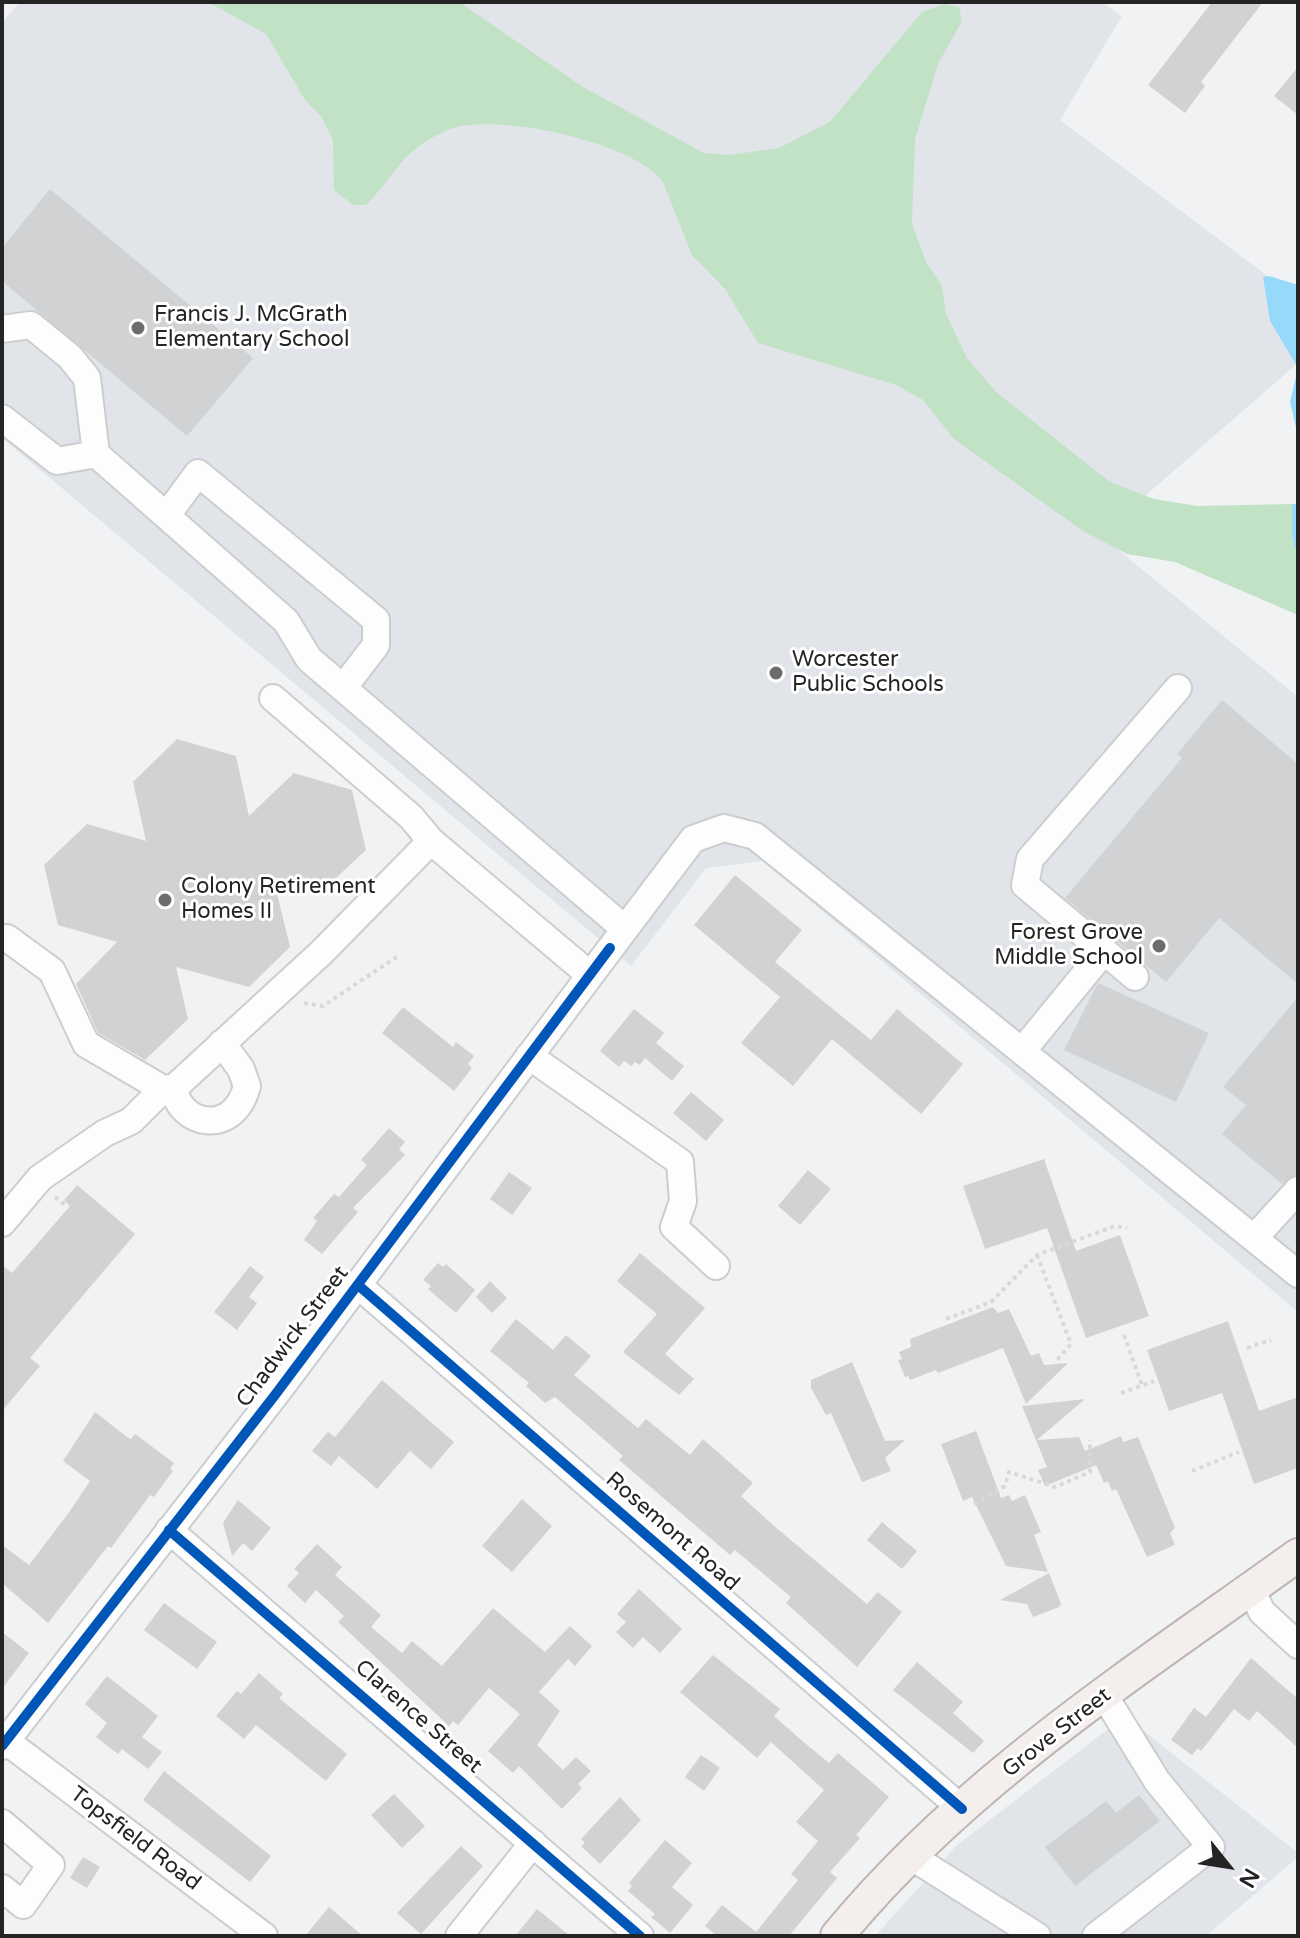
<!DOCTYPE html>
<style>
body{margin:0}
#map{position:relative;width:1300px;height:1938px;overflow:hidden;background:#f1f2f3;font-family:"Varela Round",sans-serif}
canvas{display:block}
.frame{position:absolute;inset:0;border:4px solid #242425;pointer-events:none}
.north{position:absolute;left:1188px;top:1826px;width:80px;height:80px;-webkit-text-stroke:6px #fff;paint-order:stroke;rotate:120deg;font-size:22px;font-weight:700;line-height:32px;text-align:center;color:#242425}
.north::after{content:'';display:block;margin:auto;width:28px;height:36px;background:#242425;clip-path:polygon(50% 0,100% 100%,50% 72%,0 100%)}
</style>
<div id="map">
<canvas width="1300" height="1938"></canvas>
<div class="frame"></div>
<div class="north">N</div>
</div>
<script>
const ctx = document.querySelector('canvas').getContext('2d');
ctx.lineJoin = 'round';
function fill(path, color) { ctx.fillStyle = color; ctx.fill(path, 'evenodd'); }
function trace(path, color, width, dash) { ctx.strokeStyle = color; ctx.lineWidth = width; ctx.lineCap = dash ? 'butt' : 'round'; ctx.setLineDash(dash || []); ctx.stroke(path); }
function write(font, color, halo, rows, align = 'center') {
  ctx.font = font + ' "Varela Round",sans-serif'; ctx.lineWidth = 6; ctx.setLineDash([]); ctx.textBaseline = 'middle'; ctx.strokeStyle = halo; ctx.fillStyle = color; for (const [text, x, y, turn = 0] of rows) {
    ctx.save(); ctx.translate(x, y); ctx.rotate((+turn || 0) * Math.PI / 180); ctx.textAlign = isNaN(turn) ? turn : align; if (halo) ctx.strokeText(text, 0, 0); ctx.fillText(text, 0, 0); ctx.restore();
  }
}
fill(new Path2D(`
 M20 2H1101L1122 16 1060 120 1298 299V363L1100 535 1298 697V1312L763 861 706 868 631 966 2 438V23Z
 M1125 1716 1298 1853V1857L1206 1936H875L956 1846Z`), '#e1e5ea');
fill(new Path2D(`
 M208 2H459L583 87 704 153 729 155 779 148 830 122 922 12 944 4 959 7 962 21 938 64 915 139 912 224 926 262 942 286 946 314 967 358 996 392 1110 482 1154 499 1197 506 1292 504V536L1298 559V615L1175 562 1127 554 1083 531 954 439 923 400 896 385 758 343 725 289 692 255 663 182C635 142 489 110 445 131 399 152 398 173 366 205H353L334 190 333 140 321 116 305 100 266 34Z`), '#c1e2c5');
fill(new Path2D(`
 M1269 276 1298 285V436L1290 402 1298 368 1270 321 1263 277Z
 M1292 504H1298V559L1292 536Z`), '#97d9fa');
fill(new Path2D(`
 M1212 2H1263L1201 82 1205 86 1185 113 1148 85Z
 M1298 67V115L1274 96Z
 M50 189 253 358 187 436 2 281V248Z
 M1222 700 1298 764V984L1219 918 1166 982 1065 898 1182 758 1177 754Z
 M177 739 236 756 249 816 294 773 352 790 366 850 322 891 273 877 290 947 249 987 176 967 188 1019 145 1060 98 1033 76 984 117 942 58 925 44 865 87 824 146 841 133 782Z
 M735 875 802 930 775 962 871 1040 897 1009 963 1064 921 1114 832 1039 793 1086 741 1043 780 997 694 925Z
 M1098 983 1209 1033 1176 1102 1064 1050Z
 M1298 997V1174L1282 1184 1222 1134 1246 1105 1223 1087Z
 M403 1007 453 1047 456 1042 474 1056 468 1064 472 1068 454 1091 382 1033Z
 M634 1009 664 1033 656 1043 684 1066 672 1081 645 1058 640 1065 635 1062 631 1066 624 1061 619 1067 600 1051Z
 M691 1092 724 1120 706 1141 673 1113Z
 M389 1128 405 1142 399 1149 405 1155 353 1208 358 1212 322 1254 304 1240 317 1221 313 1218 334 1194 339 1197 367 1165 361 1160Z
 M1044 1159 1076 1251 1120 1235 1149 1316 1086 1338 1047 1228 985 1249 963 1186Z
 M808 1170 831 1189 800 1225 778 1206Z
 M509 1172 532 1188 512 1215 490 1199Z
 M77 1185 135 1234 30 1358 40 1366 2 1411V1265L12 1273 70 1206 64 1200Z
 M640 1253 705 1308 665 1354 694 1379 679 1395 623 1352 657 1314 617 1281Z
 M438 1263 443 1267 446 1264 475 1290 456 1313 428 1289 431 1286 423 1280Z
 M250 1266 264 1277 249 1297 257 1303 237 1330 214 1312Z
 M490 1281 507 1298 492 1313 476 1297Z
 M993 1307 998 1313 1009 1309 1031 1356 1039 1353 1044 1365 1068 1363 1026 1404 1003 1348 938 1373 936 1370 910 1380 908 1376 905 1377 898 1360 902 1359 899 1352 911 1347 910 1339Z
 M516 1319 553 1350 566 1335 591 1356 574 1375 638 1428 646 1419 690 1455 703 1439 753 1483 741 1496 774 1526 867 1604 878 1592 902 1612 857 1667 786 1603 791 1597 735 1550 730 1555 619 1460 623 1456 555 1397 545 1403 526 1386 529 1383 490 1351Z
 M1228 1321 1259 1411 1298 1397V1468L1254 1484 1222 1393 1169 1411 1147 1350Z
 M852 1362 885 1441 905 1440 885 1458 891 1471 862 1482 831 1413 826 1415 811 1388V1380Z
 M382 1380 454 1442 431 1469 410 1451 377 1489 339 1456 331 1466 312 1451 328 1432 335 1437Z
 M1085 1399 1037 1440 1079 1437 1085 1451 1121 1436 1123 1442 1138 1437 1175 1528 1170 1533 1175 1545 1147 1557 1116 1489 1112 1491 1108 1481 1104 1483 1096 1465 1045 1486 1038 1470 1047 1467 1022 1406Z
 M95 1412 127 1437 131 1439 135 1434 174 1463 170 1469 173 1471 154 1497 150 1495 111 1548 108 1546 48 1623 2 1583V1545L29 1565 70 1511 90 1481 63 1461Z
 M976 1431 1001 1498 1009 1495 1012 1501 1025 1495 1041 1532 1034 1535 1048 1572 1006 1566 972 1497 963 1501 941 1444Z
 M522 1499 552 1526 512 1572 482 1546Z
 M238 1500 271 1528 252 1551 243 1543 232 1556 223 1523Z
 M882 1522 917 1551 902 1569 867 1540Z
 M317 1544 342 1567 335 1575 381 1615 371 1627 402 1653 412 1641 442 1666 493 1608 545 1652 570 1626 592 1646 575 1666 568 1659 539 1692 560 1711 537 1745 563 1770 576 1757 591 1771 578 1784 582 1788 562 1809 519 1766 513 1773 488 1751 520 1714 489 1688 458 1725 453 1721 449 1726 338 1622 344 1616 316 1590 305 1603 287 1586 299 1573 294 1569Z
 M1049 1573 1061 1604 1059 1607 1033 1617 1027 1604 1000 1600Z
 M639 1589 682 1629 660 1653 643 1637 633 1648 616 1632 626 1622 617 1614Z
 M164 1603 217 1642 197 1669 144 1630Z
 M2 1632 29 1653 2 1689Z
 M713 1655 780 1709 774 1716 800 1739 829 1763 838 1753 889 1797 856 1835 860 1838 830 1872 837 1878 789 1936H717L705 1926 722 1905 756 1932 798 1880 791 1874 818 1841 796 1822 824 1790 771 1742 757 1758 680 1692Z
 M1251 1658 1298 1699V1748L1257 1711 1249 1721 1234 1709 1201 1751 1198 1748 1192 1755 1171 1740 1194 1708 1206 1717Z
 M917 1662 963 1702 953 1713 984 1741 973 1753 893 1690Z
 M259 1673 283 1694 279 1698 347 1754 326 1781 256 1725 244 1739 216 1716 237 1691 241 1694Z
 M107 1676 158 1716 142 1737 162 1752 148 1769 122 1749 118 1754 96 1737 107 1723 85 1704Z
 M701 1755 720 1768 704 1791 685 1777Z
 M164 1771 271 1856 250 1882 143 1800Z
 M394 1794 425 1826 402 1848 371 1815Z
 M1139 1795 1160 1821 1075 1886 1045 1847 1106 1801 1116 1813Z
 M620 1797 641 1820 600 1864 581 1846 585 1843 581 1839Z
 M665 1840 692 1863 672 1887 693 1905 670 1933 651 1917 655 1914 628 1891 632 1886 629 1883Z
 M461 1846 483 1866 421 1934 397 1913Z
 M83 1857 100 1867 87 1888 70 1878Z
 M329 1907 363 1936H305Z
 M537 1909 570 1936H515Z`), '#d1d2d3');
const minor = new Path2D(`
 M2 329 31 325 70 357 87 378 96 454 286 621 309 659 625 929 693 839 724 828 755 836 1298 1274
 M2 418 57 461 96 454
 M167 515 198 473 376 620V645L343 688
 M273 698 411 817 431 841
 M7 938 52 971 86 1044 163 1089 174 1088 322 952 431 841 590 975
 M1135 977 1025 885 1030 859 1178 688
 M1023 1050 1104 951
 M529 1056 680 1162 683 1201 674 1227 716 1266
 M174 1088C178 1124 233 1139 247 1086L241 1069 222 1043
 M2 1223 40 1178 105 1133 131 1121 163 1089
 M1254 1238 1298 1190
 M358 1285 962 1809
 M169 1530 640 1936
 M1251 1589 1262 1612 1298 1645
 M6 1741 264 1936
 M2 1746 275 1395 625 929
 M2 1823 51 1865 23 1905 2 1888
 M909 1855 1037 1936
 M459 1936 533 1843
 M1096 1936 1211 1847 1157 1781 1104 1695`);
const major = new Path2D(`
 M837 1936C964 1781 1137 1671 1298 1555`);
trace(minor, '#cccdce', 30);
trace(major, '#bdb4b3', 36);
trace(new Path2D(`
 M304 1003 323 1006 398 956
 M55 1197 65 1205
 M1037 1255 1071 1344 1057 1360
 M946 1319 991 1302 1037 1255 1115 1226 1127 1228
 M1124 1335 1142 1385
 M1247 1348 1271 1340
 M1121 1393 1154 1381
 M1192 1471 1239 1452
 M974 1504 1005 1486 1009 1472 1055 1487 1090 1472V1440`), '#d9d9da', 4, [4, 4]);
trace(minor, '#fdfdfd', 26);
trace(major, '#f4eeec', 32);
trace(new Path2D(`
 M358 1285 962 1809
 M169 1530 640 1936
 M2 1746 275 1395 610 948`), '#0057b8', 10);
for (const [x, y, r, color] of [
 [138,328,8,"#6c6c6d"],
 [776,673,8,"#6c6c6d"],
 [165,900,8,"#6c6c6d"],
 [1159,946,8,"#6c6c6d"]
]) { const dot = new Path2D(); dot.arc(x, y, r, 0, 2 * Math.PI); ctx.fillStyle = color; ctx.fill(dot); trace(dot, '#fff', 3); }
write('22px', '#242425', '#fff', [
 ["Francis J. McGrath",154,315],
 ["Elementary School",154,340],
 ["Worcester",792,660],
 ["Public Schools",792,685],
 ["Colony Retirement",181,887],
 ["Homes II",181,912],
 ["Forest Grove",1143,933,"right"],
 ["Middle School",1143,958,"right"]
], 'left');
write('22px', '#242425', '#fff', [
 ["Chadwick Street",293,1337,-53],
 ["Rosemont Road",672,1532,41],
 ["Clarence Street",418,1717,41],
 ["Grove Street",1057,1733,-38],
 ["Topsfield Road",135,1839,37]
]);
</script>
